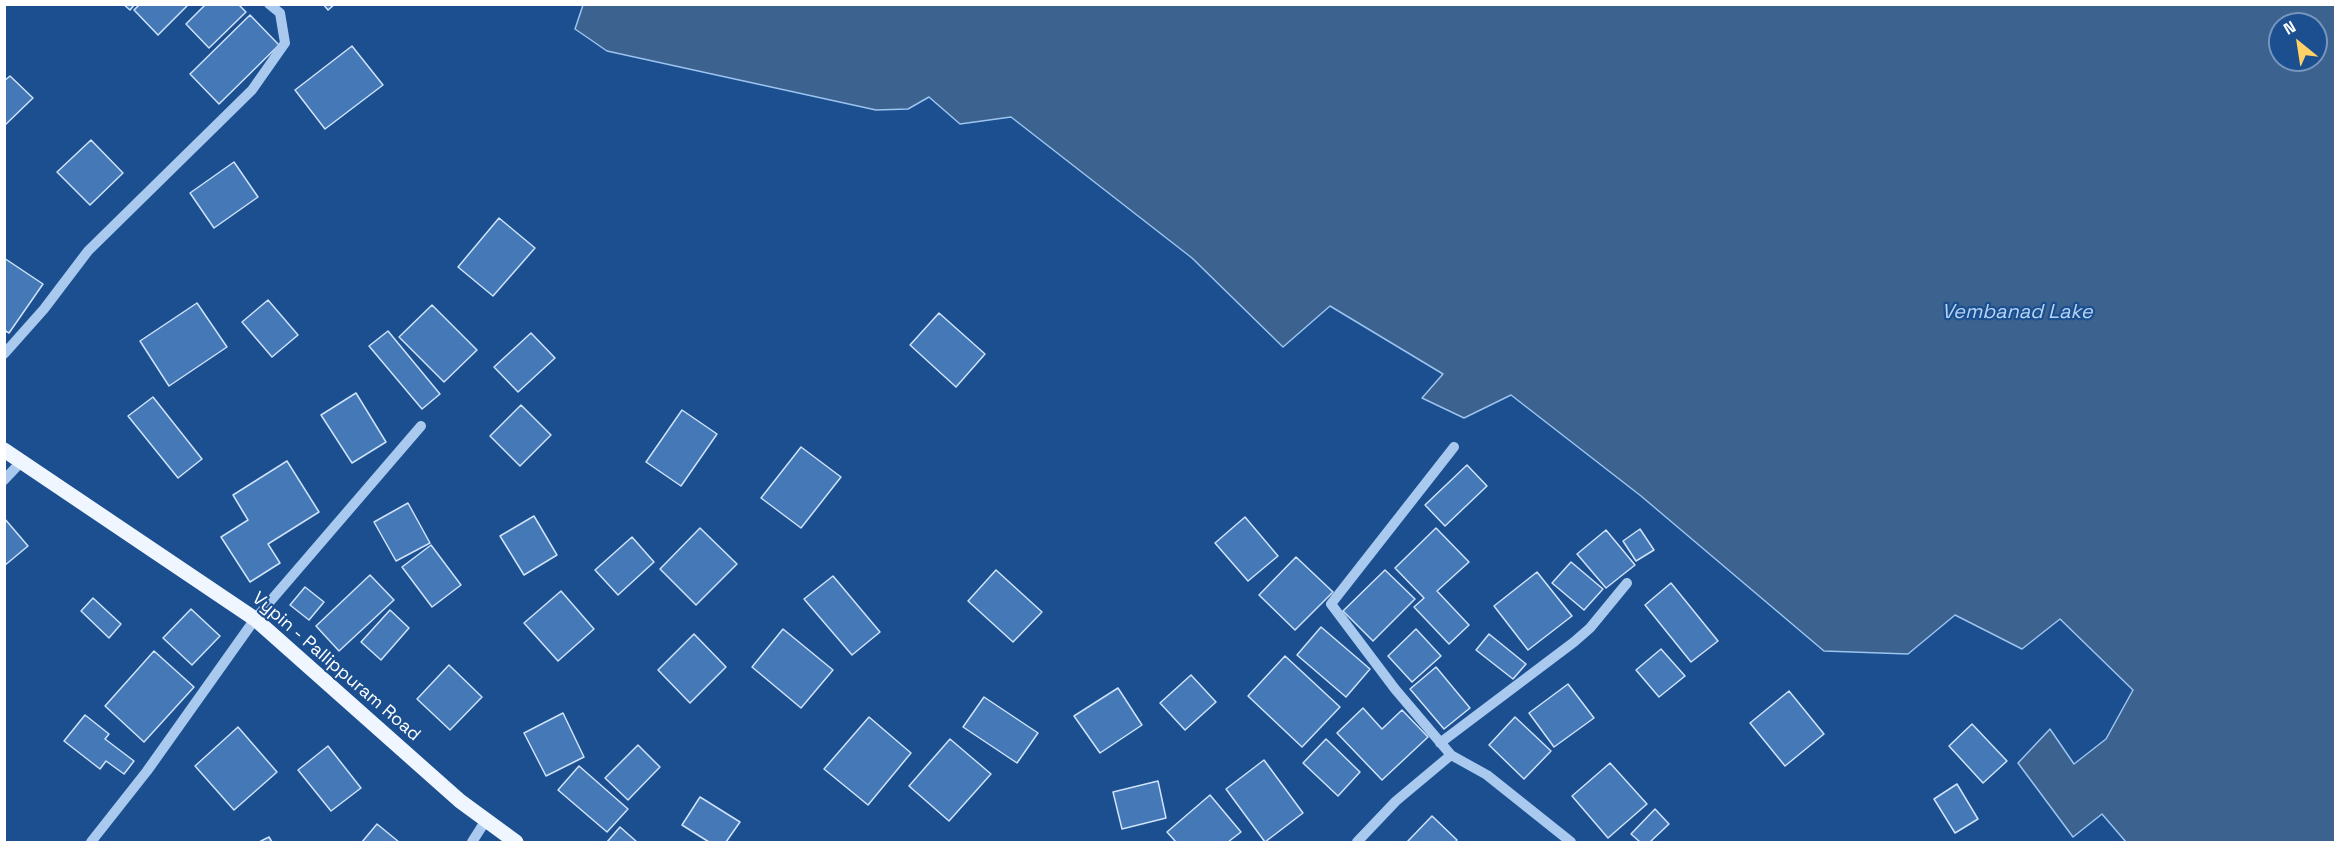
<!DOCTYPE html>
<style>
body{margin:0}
#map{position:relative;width:2340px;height:847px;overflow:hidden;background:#1b4f8f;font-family:"Space Grotesk",sans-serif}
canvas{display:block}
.frame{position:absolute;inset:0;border:6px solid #fff;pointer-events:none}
.north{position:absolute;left:2268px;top:12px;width:60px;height:60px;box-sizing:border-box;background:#1b4f8f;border:2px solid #7695bc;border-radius:50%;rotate:330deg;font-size:16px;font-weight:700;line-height:24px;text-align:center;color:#fff}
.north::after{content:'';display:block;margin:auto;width:21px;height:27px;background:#ffd166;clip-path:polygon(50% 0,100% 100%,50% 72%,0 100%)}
</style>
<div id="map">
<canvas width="2340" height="847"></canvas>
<div class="frame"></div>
<div class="north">N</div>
</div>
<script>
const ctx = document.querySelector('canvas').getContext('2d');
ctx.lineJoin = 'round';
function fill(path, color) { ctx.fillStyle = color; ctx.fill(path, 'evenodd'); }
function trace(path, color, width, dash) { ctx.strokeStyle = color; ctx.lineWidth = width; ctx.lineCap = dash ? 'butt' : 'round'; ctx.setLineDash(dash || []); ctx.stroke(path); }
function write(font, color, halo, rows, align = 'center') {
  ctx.font = font + ' "Space Grotesk",sans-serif'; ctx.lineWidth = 4.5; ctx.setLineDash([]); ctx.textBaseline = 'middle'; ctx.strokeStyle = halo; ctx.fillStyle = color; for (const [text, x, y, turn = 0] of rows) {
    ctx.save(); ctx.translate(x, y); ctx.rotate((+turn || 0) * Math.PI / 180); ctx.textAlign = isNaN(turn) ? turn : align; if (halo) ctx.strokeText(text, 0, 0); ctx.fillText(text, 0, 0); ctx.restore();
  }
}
const water = new Path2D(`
 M583 5H2335V842H2126L2102 814 2073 837 2018 763 2050 729 2074 764 2106 739 2133 690 2060 619 2022 649 1955 615 1908 654 1824 651 1641 496 1511 395 1464 418 1422 398 1443 374 1330 306 1283 347 1192 258 1011 117 960 124 929 97 908 109 876 110 607 51 575 29ZM2280 24H2316V60H2280Z`);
fill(water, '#3c6290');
trace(water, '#9cc4f0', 1.5);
const building = new Path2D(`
 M123 4H135L130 10Z
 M140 4H189L158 35 134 10Z
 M206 4H238L246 12 209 48 186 24Z
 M323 4H335L328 10Z
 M250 15 279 45 219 104 190 74Z
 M352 46 383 85 325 129 295 90Z
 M10 76 33 98 4 126V81Z
 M91 140 123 173 90 205 57 172Z
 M234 162 258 197 214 228 190 193Z
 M499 218 535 248 493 296 458 267Z
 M4 258 43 284 9 333 4 330Z
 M268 300 298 335 272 357 242 322Z
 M197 303 227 347 169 386 140 341Z
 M432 305 477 350 444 382 399 337Z
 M939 313 985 354 956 387 910 345Z
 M388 331 440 394 422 409 369 346Z
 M531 333 555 358 518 392 494 367Z
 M356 393 386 442 352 463 321 415Z
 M153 397 202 459 178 478 128 416Z
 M521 405 551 435 520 466 490 436Z
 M682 410 717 434 681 486 646 462Z
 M801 447 841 477 801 528 761 498Z
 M287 461 319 512 268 544 280 563 250 582 221 537 248 520 233 495Z
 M1467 465 1487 486 1445 526 1425 505Z
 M408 503 430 543 396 561 374 522Z
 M534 516 557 555 524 575 500 536Z
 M1245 517 1278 556 1248 581 1215 543Z
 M4 518 28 546 4 566Z
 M700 528 737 564 696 605 660 569Z
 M1436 528 1469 562 1437 591 1469 625 1449 644 1414 607 1424 598 1395 568Z
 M1640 529 1654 550 1636 561 1623 541Z
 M1606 530 1635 565 1606 588 1577 554Z
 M632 537 654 562 618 595 595 570Z
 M431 545 461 585 432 607 402 567Z
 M1296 557 1333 592 1295 630 1259 595Z
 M1571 562 1603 589 1584 610 1552 583Z
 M996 570 1042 612 1013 642 968 601Z
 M1385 570 1415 599 1373 641 1343 611Z
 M1537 572 1572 616 1528 650 1494 606Z
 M370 575 394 600 339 651 316 626Z
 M833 576 880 632 852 655 804 599Z
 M1671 583 1718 641 1691 662 1645 605Z
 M305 587 324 602 309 620 290 605Z
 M561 591 594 629 558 661 524 623Z
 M93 598 121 624 109 638 81 611Z
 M191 609 220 636 192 665 163 638Z
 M390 610 409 628 381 660 361 642Z
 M1321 627 1370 669 1346 697 1297 655Z
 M783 629 833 670 801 708 752 667Z
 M1416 629 1441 656 1412 682 1388 656Z
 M694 634 726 667 690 703 658 670Z
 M1489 634 1526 664 1513 679 1476 650Z
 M1661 649 1685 676 1659 697 1636 670Z
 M154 651 194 687 144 742 105 706Z
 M1285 656 1340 707 1302 747 1248 696Z
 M449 665 482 697 450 730 417 699Z
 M1436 667 1470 708 1444 729 1410 689Z
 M1191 675 1216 702 1185 730 1160 703Z
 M1568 684 1594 718 1554 747 1529 713Z
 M1118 688 1142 725 1100 753 1074 716Z
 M1789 691 1824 734 1785 766 1750 723Z
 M984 697 1038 733 1017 763 963 727Z
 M1363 708 1382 729 1402 710 1428 737 1382 780 1337 733Z
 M563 713 584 757 546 776 524 733Z
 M85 715 109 734 105 739 134 761 124 774 106 761 100 769 64 741Z
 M869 717 911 753 868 805 824 769Z
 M1515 717 1551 751 1524 779 1489 745Z
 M1972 724 2007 761 1983 783 1949 746Z
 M238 727 277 772 234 810 195 766Z
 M950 739 991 774 949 821 909 786Z
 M1326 739 1360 772 1338 796 1303 763Z
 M638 745 660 767 628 800 605 778Z
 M328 746 361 788 331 811 298 770Z
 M1264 760 1303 813 1265 842 1226 789Z
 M1610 763 1647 804 1608 838 1572 796Z
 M579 766 628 809 607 832 558 790Z
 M1158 781 1166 818 1122 829 1113 792Z
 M1957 784 1978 819 1955 833 1934 799Z
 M1210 795 1241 832 1228 842H1176L1167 832Z
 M700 797 740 822 726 842H709L682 825Z
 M1655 809 1669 824 1650 842H1640L1631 834Z
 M1432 816 1457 840 1455 842H1407Z
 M377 824 399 842H362Z
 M620 827 637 842H607Z
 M269 837 272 842H259Z`);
fill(building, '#4478b7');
trace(building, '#cfe3fa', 1.5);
trace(new Path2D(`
 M4 354 44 309 88 251 252 90 285 43 280 13 269 4
 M1454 447 1331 604 1395 689 1451 755 1487 775 1571 842
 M4 480 21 462
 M1440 743 1574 642 1590 628 1627 583
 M91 842 147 771 255 619 421 426
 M472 842 486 820
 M1357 842 1396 801 1451 755`), '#a9c9ee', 10);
trace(new Path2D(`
 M4 450 255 619 460 801 516 842`), '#f0f6ff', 15);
write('18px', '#fff', '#1b4f8f', [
 ["Vypin - Pallippuram Road",336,667,41]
]);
write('italic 20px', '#b5d3f5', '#1b4f8f', [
 ["Vembanad Lake",2017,313]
]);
</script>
